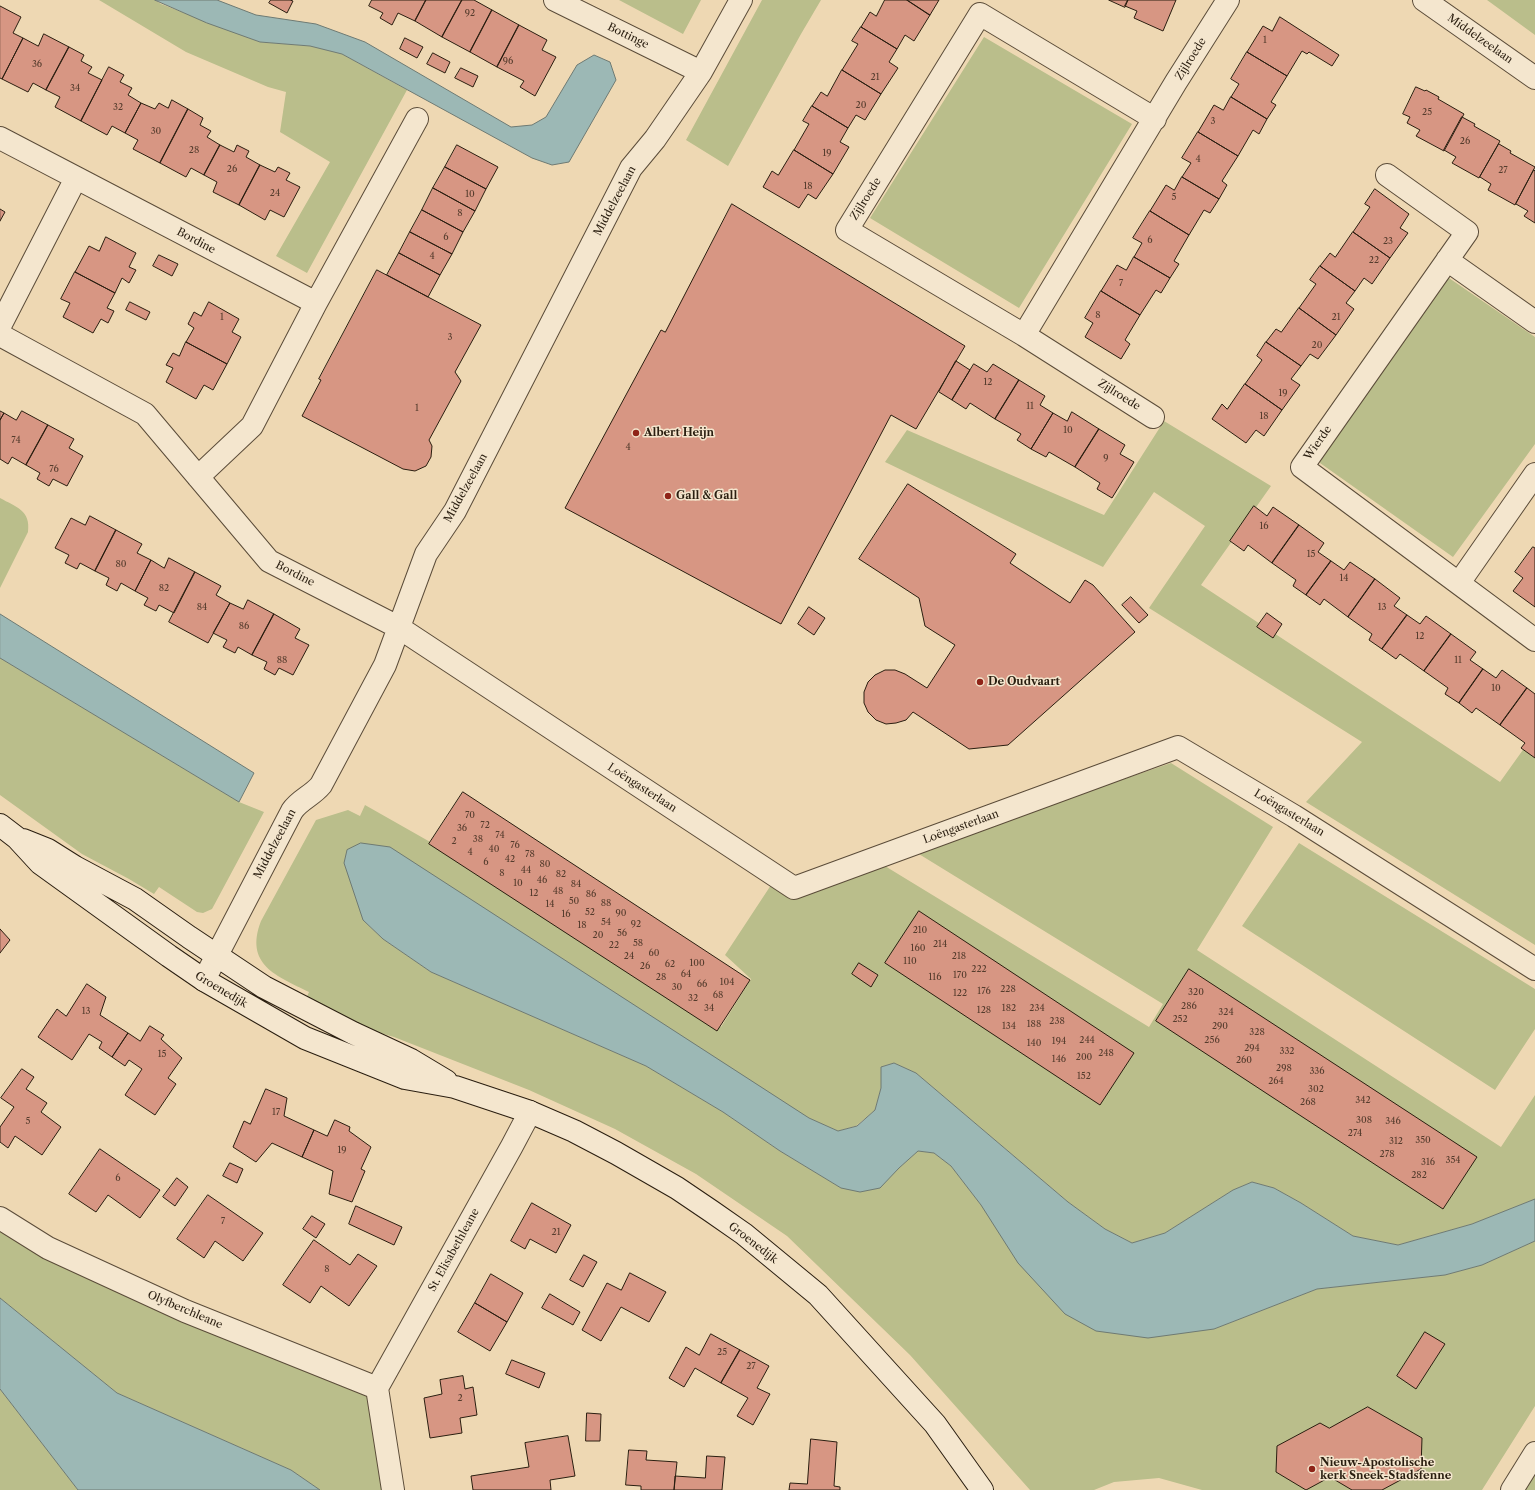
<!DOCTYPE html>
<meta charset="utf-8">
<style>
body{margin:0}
canvas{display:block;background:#eed8b3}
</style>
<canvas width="1535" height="1490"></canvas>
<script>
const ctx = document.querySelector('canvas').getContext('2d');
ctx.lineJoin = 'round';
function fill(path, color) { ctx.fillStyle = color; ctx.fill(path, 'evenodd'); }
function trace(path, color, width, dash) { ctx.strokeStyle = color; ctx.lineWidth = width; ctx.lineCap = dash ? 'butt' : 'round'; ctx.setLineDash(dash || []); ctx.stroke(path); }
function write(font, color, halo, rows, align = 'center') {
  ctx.font = font + ' "Libre Caslon Text",serif'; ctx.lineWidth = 3; ctx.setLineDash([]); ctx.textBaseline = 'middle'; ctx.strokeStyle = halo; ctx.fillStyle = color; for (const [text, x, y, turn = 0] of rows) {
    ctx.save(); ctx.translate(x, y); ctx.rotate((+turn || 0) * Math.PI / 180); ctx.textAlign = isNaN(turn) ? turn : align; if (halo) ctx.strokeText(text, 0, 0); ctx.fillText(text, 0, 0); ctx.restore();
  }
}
fill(new Path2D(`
 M99 0H155L161 4 260 42 310 46 342 54 407 90 307 273 276 256 330 162 280 132 286 92 268 87 186 52Z
 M619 0H701L683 34Z
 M762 0H821L801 34 728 166 686 140Z
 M1487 0H1535V35Z
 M984 37 1132 124 1019 308 870 218Z
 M1446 276 1535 337V444L1453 557 1320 463 1322 446Z
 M1164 421 1271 486 1201 585 1500 782 1535 733V945L1306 802 1362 742 1149 608 1205 526 1154 492 1103 567 885 462 907 430 1104 515Z
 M0 498C16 507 31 510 28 532L0 588Z
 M0 658 239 802 264 812 212 909 203 913 197 912 159 887 154 894 129 879 82 854 0 795Z
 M1171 763 1273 827 1197 950 1501 1147 1535 1095V1199L1472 1224 1398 1245 1353 1236 1301 1203 1274 1188 1252 1182 1233 1190 1165 1233 1132 1243 1105 1229 1068 1202 916 1073 894 1063 881 1067V1088L875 1110 856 1126 838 1131 363 920 383 939 431 972 646 1066 723 1112 780 1151 841 1188 899 1168 918 1151 934 1153 951 1166 981 1205 1214 1329 1317 1289 1445 1275 1482 1265 1535 1241V1406L1482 1490H1202L1159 1478 1114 1482 1094 1490H1030L910 1355 787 1236 696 1174 615 1129 529 1090 394 1037 349 1024 305 1001 309 992C277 976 244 965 261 921L316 820 348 810 360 816 365 805 432 843 721 1027 751 979 725 955 773 882 880 863 1149 1027 1163 1004 914 851Z
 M1299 843 1535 989V1029L1495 1090 1242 926Z
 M0 1223 377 1386 395 1490H320L291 1470 117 1393 0 1298Z
 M0 1389 78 1490H0Z
 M1535 1464V1490H1519Z`), '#babe8b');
const water = new Path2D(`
 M155 0H217L256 15 316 24 365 42 511 127 532 125 546 117 577 65 594 55 610 62 616 80 569 162 552 165 532 158 342 54 310 46 260 42 207 23Z
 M0 614 254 773 239 802 0 658Z
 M361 843 390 847 809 1118 838 1131 857 1126 875 1110 881 1088V1067L894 1063 916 1073 1068 1202 1105 1229 1132 1243 1165 1233 1233 1190 1252 1182 1274 1188 1301 1203 1353 1236 1398 1245 1472 1224 1535 1199V1241L1482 1265 1445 1275 1317 1289 1214 1329 1148 1338 1096 1331 1065 1314 1018 1263 981 1205 951 1166 934 1153 918 1151 899 1168 880 1188 860 1192 841 1188 780 1151 723 1112 646 1066 431 972 383 939 363 920 344 863 347 850Z
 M0 1298 117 1393 291 1470 320 1490H78L0 1389Z`);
fill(water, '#9cb8b5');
trace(water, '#6e7a73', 1);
const building = new Path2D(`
 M271 0H290L293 1 287 13 269 3Z
 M372 0H426L415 21 398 13 392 25 380 18 383 13 369 6Z
 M426 0H462L442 37 415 21Z
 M462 0H474L492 10 470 52 442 37Z
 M885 0H907L930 15 914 41 905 35 897 49 861 27 870 12 876 16Z
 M907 0H939L930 15Z
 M1109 0H1128L1125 7Z
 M1128 0H1176L1163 31 1134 18 1137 11 1125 6Z
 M0 6 21 17 13 33 23 38 2 79 0 78Z
 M492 10 519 25 497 67 470 52Z
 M1280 17 1339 55 1332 66 1309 52 1307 54 1302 51 1287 76 1247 52 1263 26 1272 31Z
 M519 25 547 40 542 50 556 57 535 96 520 87 524 81 497 67Z
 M861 27 897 49 889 62 898 68 881 94 842 70 858 44 852 41Z
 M44 34 69 47 46 90 33 83 28 92 2 79 23 38 38 46Z
 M405 38 423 47 417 58 400 49Z
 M69 47 84 55 81 61 92 67 88 73 102 80 81 121 55 107 60 97 46 90Z
 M1247 52 1287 76 1271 102 1276 105 1267 119 1231 97 1239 84 1231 79Z
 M433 53 450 62 445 73 427 64Z
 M109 67 124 75 120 82 132 88 128 95 141 103 125 133 112 126 107 135 81 121Z
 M461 68 478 76 473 87 455 78Z
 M842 70 881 94 865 120 856 115 848 128 812 106 821 92 827 96Z
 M1416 87 1425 91 1426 90 1439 97 1438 99 1464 114 1444 151 1416 136 1420 130 1407 123 1410 117 1403 114Z
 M1231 97 1267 119 1259 134 1253 130 1238 156 1198 132 1214 105 1223 110Z
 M172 100 188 109 160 163 133 149 138 140 125 133 141 103 155 109 159 103 168 108Z
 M812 106 848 128 840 142 849 147 833 174 794 150 809 124 803 121Z
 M188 109 203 118 200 125 211 131 207 137 220 145 204 175 191 168 186 177 160 163Z
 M1462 117 1475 124 1474 126 1500 141 1479 178 1452 163 1456 157 1444 150Z
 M1198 132 1238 156 1222 181 1227 185 1219 199 1182 177 1191 163 1182 158Z
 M1499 144 1511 151 1510 153 1535 167 1515 205 1488 190 1491 184 1480 177Z
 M220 145 234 152 237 145 249 151 246 157 260 165 239 205 213 192 217 182 204 175Z
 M457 145 498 167 486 189 445 167Z
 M794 150 833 174 816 199 808 194 799 208 763 187 772 171 778 175Z
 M260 165 275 172 278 167 290 173 286 180 300 187 284 217 270 210 265 220 239 205Z
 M445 167 486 189 475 211 433 188Z
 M1534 170 1535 171V223L1524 216 1528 211 1516 204Z
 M1182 177 1219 199 1210 213 1204 210 1189 235 1150 211 1166 185 1174 190Z
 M433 188 475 211 463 232 422 210Z
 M1375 189 1409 214 1400 228 1408 233 1390 258 1353 232 1370 207 1365 204Z
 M732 204 965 346 916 429 891 415 781 624 565 508 661 330 665 332Z
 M0 209 5 212 0 221Z
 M422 210 463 232 452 254 410 232Z
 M1150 211 1189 235 1174 261 1179 264 1170 278 1134 257 1142 243 1133 238Z
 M410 232 452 254 440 275 399 253Z
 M1353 232 1390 258 1372 284 1364 278 1355 291 1320 266 1330 253 1335 257Z
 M106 237 136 253 129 267 136 270 129 283 122 278 115 293 75 272 89 246 99 251Z
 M399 253 440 275 428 297 387 275Z
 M159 255 178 264 172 276 153 266Z
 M1134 257 1170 278 1161 293 1156 290 1140 315 1101 291 1117 265 1126 270Z
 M1320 266 1355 291 1346 303 1354 309 1336 335 1299 308 1316 284 1310 280Z
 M377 270 481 325 455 372 461 381 429 440 432 446 431 457 426 466 415 471 403 469 302 416 321 380 319 379Z
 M75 272 115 293 107 308 114 311 108 323 101 319 93 333 63 317 70 303 61 299Z
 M1101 291 1140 315 1125 340 1130 344 1121 359 1085 337 1093 323 1085 318Z
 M130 302 150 312 146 320 126 310Z
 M209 302 239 319 232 332 241 337 227 364 186 342 194 328 188 324 194 312 201 316Z
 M1299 308 1336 335 1318 359 1310 354 1301 366 1266 342 1276 329 1281 332Z
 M186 342 227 364 213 390 204 385 196 399 166 382 173 368 166 365 173 353 179 356Z
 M1266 342 1301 366 1291 379 1300 385 1282 410 1245 384 1262 360 1257 356Z
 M956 361 970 370 952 400 939 392Z
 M974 364 987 372 993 364 1019 380 995 419 970 403 966 409 952 400Z
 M1019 380 1045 396 1040 405 1053 413 1031 449 1017 440 1021 434 995 419Z
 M1245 384 1282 410 1264 436 1256 430 1246 443 1212 419 1222 404 1227 409Z
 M0 411 4 413 0 420Z
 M22 411 48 425 26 465 12 457 8 464 0 459V420L4 413 16 420Z
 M1072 412 1099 429 1075 467 1049 452 1046 457 1031 449 1053 413 1067 421Z
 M48 425 74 439 69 448 83 456 67 486 53 479 49 486 37 479 40 473 26 465Z
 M1099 429 1125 445 1120 454 1134 462 1112 498 1097 489 1100 483 1075 467Z
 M908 484 1016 554 1010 563 1070 603 1085 580 1093 585 1135 632 1008 745 969 749 913 712 906 720 896 723 886 724 876 720 868 712 864 703V692L868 682 875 675 885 670H895L905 674 927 688 955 645 925 626 919 598 859 559Z
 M1254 506 1267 516 1273 507 1299 525 1272 563 1248 545 1244 551 1230 541Z
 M90 516 116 530 95 571 80 563 77 569 65 563 69 555 55 548 71 518 85 525Z
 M1299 525 1324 543 1318 552 1331 561 1306 595 1293 586 1296 580 1272 563Z
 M116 530 142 544 137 553 151 560 135 591 121 583 117 591 106 585 109 578 95 571Z
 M1533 547 1535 548V607L1513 591 1523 578 1515 572Z
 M169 558 195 572 174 613 159 605 156 611 144 605 148 598 135 591 151 560 164 568Z
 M1331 561 1344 570 1350 562 1375 579 1348 617 1324 599 1320 605 1306 595Z
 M195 572 221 586 216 595 230 603 208 643 169 622Z
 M1375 579 1400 598 1394 606 1407 615 1382 649 1369 640 1372 634 1348 617Z
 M1131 597 1148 615 1139 623 1122 605Z
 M248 600 274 614 252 655 238 647 235 653 223 647 227 640 213 633 230 603 243 609Z
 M809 607 825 618 814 635 798 624Z
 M1267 613 1282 624 1273 638 1257 627Z
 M274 614 300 629 295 638 309 645 293 675 279 668 275 675 264 669 267 662 252 655Z
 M1407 615 1420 624 1426 616 1451 634 1424 671 1400 654 1396 659 1382 649Z
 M1451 634 1476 652 1470 660 1483 669 1459 703 1445 694 1448 688 1424 671Z
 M1483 669 1496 678 1502 670 1527 688 1500 725 1476 708 1472 713 1459 703Z
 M1527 688 1535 694V758L1521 748 1525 743 1500 725Z
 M463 792 750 980 717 1031 429 844Z
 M919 911 1134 1053 1100 1105 885 963Z
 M0 929 10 940 0 953Z
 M859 963 878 975 871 987 852 974Z
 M1189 969 1477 1157 1443 1209 1156 1021Z
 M87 984 106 997 100 1015 128 1033 112 1057 99 1048 102 1042 89 1034 72 1060 38 1037 57 1009 66 1016Z
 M150 1026 164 1035 161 1039 182 1058 168 1078 176 1084 155 1115 125 1095 142 1069 129 1060 125 1066 112 1057 128 1033 140 1041Z
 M22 1069 34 1077 26 1089 47 1103 41 1112 61 1127 42 1155 15 1136 8 1148 0 1142V1127L14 1107 1 1098Z
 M266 1089 287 1098 284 1116 314 1130 302 1157 272 1143 256 1162 233 1147 244 1121 250 1124Z
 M335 1120 350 1127 349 1131 371 1147 361 1169 365 1171 352 1202 329 1194 333 1171 302 1157 314 1130 327 1136Z
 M100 1149 160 1190 140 1218 108 1195 96 1212 69 1194Z
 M230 1163 243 1169 237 1183 223 1176Z
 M177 1178 188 1187 175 1206 163 1197Z
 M208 1195 263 1233 243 1261 215 1241 204 1258 177 1239Z
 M532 1203 571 1225 556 1253 530 1239 525 1249 511 1241Z
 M356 1206 402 1227 394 1245 349 1224Z
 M312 1216 325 1224 316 1238 303 1229Z
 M314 1240 350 1265 358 1254 377 1266 349 1306 321 1286 310 1303 283 1285Z
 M584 1255 597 1262 583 1287 570 1280Z
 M630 1273 666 1292 649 1322 621 1307 601 1341 582 1330 607 1283 621 1290Z
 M491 1274 523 1293 507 1322 475 1303Z
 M550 1294 580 1312 573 1325 542 1308Z
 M475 1303 507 1322 490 1351 458 1332Z
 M1425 1332 1445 1344 1416 1389 1397 1376Z
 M711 1334 740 1350 721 1383 695 1368 684 1387 669 1378 686 1347 699 1355Z
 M740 1350 769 1366 757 1388 770 1394 753 1425 737 1416 748 1398 721 1383Z
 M512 1360 545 1373 539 1388 506 1374Z
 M463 1376 465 1389 473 1387 477 1415 460 1418 462 1433 430 1438 424 1398 442 1394 440 1380Z
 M1368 1407 1422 1438 1421 1469 1382 1490H1352L1330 1477 1306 1490 1276 1472 1277 1446 1320 1423 1329 1428Z
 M587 1413 601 1414 600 1441H586Z
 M568 1436 575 1476 550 1480 551 1490H473L471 1476 529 1467 525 1443Z
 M811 1439 837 1442 834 1486 840 1487V1490H789L790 1483 807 1484Z
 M629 1450 647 1451 646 1460 677 1462 674 1490H641V1486L626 1485Z
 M707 1456 725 1457 722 1490H674L675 1476 705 1478Z`);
fill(building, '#d79683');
trace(building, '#2a1e10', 1);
const street = new Path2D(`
 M555 0 701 72
 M1424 0 1535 78
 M0 138 316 303
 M1387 175 1467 232 1302 467 1535 640
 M1447 260 1535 322
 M0 326 76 178
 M0 335 145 414 269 561 398 627 794 888 1178 747 1294 816 1535 969
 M1024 335 1176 82 1228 0
 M1153 417 1024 335 847 230 980 14 1155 119
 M198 477 252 426 316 303 417 119
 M1459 583 1535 474
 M204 980 292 811C299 800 312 796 321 785L385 665 426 554 455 511 631 168 655 139 701 72 741 0
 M0 1218 48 1248 185 1311 377 1388
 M377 1388 512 1146 530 1112
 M377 1388 393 1490
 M1512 1490 1535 1453`);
const secondary = new Path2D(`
 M0 825 17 838 40 863 169 956 204 980 305 1038 405 1078 455 1087 530 1112 574 1131 616 1153 677 1188 711 1211 744 1234 818 1295 935 1424 982 1490
 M23 840 48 850 75 867 135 899 189 937 264 987 353 1033 411 1060 446 1081`);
trace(street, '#5b4c39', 24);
trace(secondary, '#2a1e10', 24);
trace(street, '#f4e6ce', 22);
trace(secondary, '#f4e6ce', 22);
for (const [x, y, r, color] of [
 [636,433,4,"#8f2418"],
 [668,496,4,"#8f2418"],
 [980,682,4,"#8f2418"],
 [1312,1469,4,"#8f2418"]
]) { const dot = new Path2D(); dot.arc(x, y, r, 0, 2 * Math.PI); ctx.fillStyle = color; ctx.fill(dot); trace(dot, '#f4e6ce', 1.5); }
write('9px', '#553c2d', null, [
 ["92",470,13],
 ["1",1265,40],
 ["96",508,61],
 ["36",37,64],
 ["21",875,77],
 ["34",75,88],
 ["20",861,105],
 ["32",118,107],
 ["25",1427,112],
 ["3",1213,121],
 ["30",156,131],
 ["26",1465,141],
 ["28",194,150],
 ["19",827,153],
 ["4",1198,159],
 ["26",232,169],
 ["27",1503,170],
 ["18",808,186],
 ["24",275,193],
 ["10",470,194],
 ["5",1174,197],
 ["8",460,213],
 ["6",446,237],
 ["6",1150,240],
 ["23",1388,241],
 ["4",432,256],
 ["22",1374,260],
 ["7",1121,283],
 ["8",1098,315],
 ["1",222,317],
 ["21",1336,317],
 ["3",450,337],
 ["20",1317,345],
 ["12",988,382],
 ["19",1283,393],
 ["11",1030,406],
 ["1",417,408],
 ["18",1264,416],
 ["10",1068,430],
 ["74",16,440],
 ["4",628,447],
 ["9",1106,458],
 ["76",54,469],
 ["16",1264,526],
 ["15",1311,554],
 ["80",121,564],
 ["14",1344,578],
 ["82",164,588],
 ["84",202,607],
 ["13",1382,607],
 ["86",244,626],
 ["12",1420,636],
 ["88",282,660],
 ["11",1458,660],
 ["10",1496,688],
 ["70",470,815],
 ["72",485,825],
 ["36",462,828],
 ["74",500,835],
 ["38",478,839],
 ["2",454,841],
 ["76",515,845],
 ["40",494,849],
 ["4",470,852],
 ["78",530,854],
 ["42",510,859],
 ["6",486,862],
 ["80",545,864],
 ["44",526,870],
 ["8",502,873],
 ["82",561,874],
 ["46",542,880],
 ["10",518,883],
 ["84",576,884],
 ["48",558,891],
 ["12",534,893],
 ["86",591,894],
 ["50",574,901],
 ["88",606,903],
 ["14",550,904],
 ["52",590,912],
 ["90",621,913],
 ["16",566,914],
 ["54",606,922],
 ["92",636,924],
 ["18",582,925],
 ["210",920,930],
 ["56",622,933],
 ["20",598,935],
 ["58",638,943],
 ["214",940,944],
 ["22",614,945],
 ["160",918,948],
 ["60",654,953],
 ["24",629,956],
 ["218",959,956],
 ["110",910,961],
 ["100",697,963],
 ["62",670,964],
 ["26",645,966],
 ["222",979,969],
 ["64",686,974],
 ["170",960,975],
 ["28",661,977],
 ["116",935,977],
 ["104",727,982],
 ["66",702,984],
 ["30",677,987],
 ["228",1008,989],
 ["176",984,991],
 ["320",1196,992],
 ["122",960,993],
 ["68",718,995],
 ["32",693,998],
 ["286",1189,1006],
 ["34",709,1008],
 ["182",1009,1008],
 ["234",1037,1008],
 ["128",984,1010],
 ["13",86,1011],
 ["324",1226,1012],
 ["252",1180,1019],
 ["238",1057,1021],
 ["188",1034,1024],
 ["134",1009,1026],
 ["290",1220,1026],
 ["328",1257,1032],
 ["244",1087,1040],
 ["256",1212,1040],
 ["194",1059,1041],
 ["140",1034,1043],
 ["294",1252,1048],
 ["332",1287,1051],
 ["248",1106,1053],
 ["15",162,1054],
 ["200",1084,1057],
 ["146",1059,1059],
 ["260",1244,1060],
 ["298",1284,1068],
 ["336",1317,1071],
 ["152",1084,1076],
 ["264",1276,1081],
 ["302",1316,1089],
 ["342",1363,1100],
 ["268",1308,1102],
 ["17",276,1112],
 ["308",1364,1120],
 ["5",28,1121],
 ["346",1393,1121],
 ["274",1355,1133],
 ["350",1423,1140],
 ["312",1396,1141],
 ["19",342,1150],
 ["278",1387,1154],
 ["354",1453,1160],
 ["316",1428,1162],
 ["282",1419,1175],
 ["6",118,1178],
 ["7",223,1221],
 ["21",556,1232],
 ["8",327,1269],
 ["25",722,1352],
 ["27",751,1366],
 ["2",460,1398]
]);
write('11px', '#2a1e10', '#f4e6ce', [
 ["Bottinge",628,36,26],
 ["Middelzeelaan",1480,39,35],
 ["Zijlroede",1191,59,-58],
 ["Zijlroede",866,199,-58],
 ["Middelzeelaan",615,201,-62],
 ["Bordine",196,241,28],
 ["Zijlroede",1119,395,32],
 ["Wierde",1318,443,-55],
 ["Middelzeelaan",466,488,-61],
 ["Bordine",295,574,27],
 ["Loëngasterlaan",642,788,33],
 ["Loëngasterlaan",1289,813,31],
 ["Loëngasterlaan",961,827,-20],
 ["Middelzeelaan",275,844,-62],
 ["Groenedijk",221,990,31],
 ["Groenedijk",753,1243,38],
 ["St. Elisabethleane",454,1250,-61],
 ["Olyfberchleane",185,1310,23]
]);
write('bold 11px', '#2a1e10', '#f4e6ce', [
 ["Albert Heijn",644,433],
 ["Gall & Gall",676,496],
 ["De Oudvaart",988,682],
 ["Nieuw-Apostolische",1320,1463],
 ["kerk Sneek-Stadsfenne",1320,1476]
], 'left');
</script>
